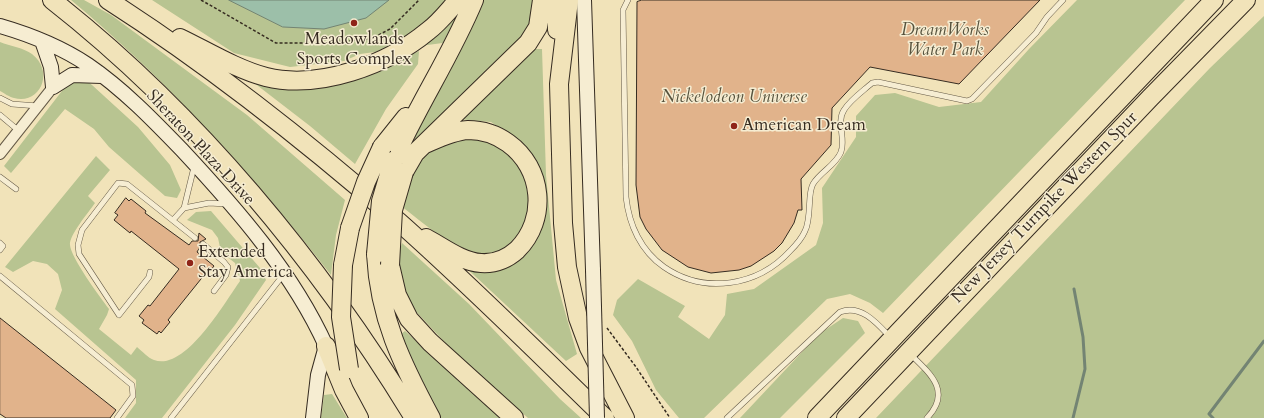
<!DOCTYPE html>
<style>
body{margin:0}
canvas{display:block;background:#f1e3b9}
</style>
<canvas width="1264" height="418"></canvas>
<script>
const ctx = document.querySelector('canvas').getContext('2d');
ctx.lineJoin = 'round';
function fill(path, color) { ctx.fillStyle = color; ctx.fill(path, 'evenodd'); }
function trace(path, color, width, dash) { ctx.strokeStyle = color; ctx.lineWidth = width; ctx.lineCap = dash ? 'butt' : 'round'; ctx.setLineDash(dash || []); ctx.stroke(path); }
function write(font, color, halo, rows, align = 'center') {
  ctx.font = font + ' Cardo,serif'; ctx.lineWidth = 3; ctx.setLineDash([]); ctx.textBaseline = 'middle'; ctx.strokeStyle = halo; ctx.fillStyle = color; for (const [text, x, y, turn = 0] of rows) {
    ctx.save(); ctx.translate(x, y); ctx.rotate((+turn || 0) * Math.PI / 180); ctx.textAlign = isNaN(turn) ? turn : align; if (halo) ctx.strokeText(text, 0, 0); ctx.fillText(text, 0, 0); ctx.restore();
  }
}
fill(new Path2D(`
 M71 0H84L111 15 247 115 345 200 336 235 331 275C253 175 168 81 71 0Z
 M152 0H535L527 33 417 141 414 137 465 40 360 54 344 61 290 67 234 53Z
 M1077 0H1185L883 313 870 303 850 294 827 299 704 418H679L656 390 632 341 613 315 617 300 638 279 685 306 678 317 709 339 725 315 727 294 754 289 816 245 823 223 822 188 856 137V116L875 95 895 93 939 107 981 102 1029 49Z
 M1264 16V418H876L1210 68Z
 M0 42C10 46 24 48 32 54 55 72 40 105 14 98 9 97 4 93 0 91Z
 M531 49H542L546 175 556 280 577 354 566 361 461 263 470 266 536 234 521 143 491 122 457 119Z
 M419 51 418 64 386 109 355 164 310 126 249 79 372 74Z
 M83 78 92 85 138 127 170 165 181 190 177 198 165 196 109 147 94 129 65 109 11 173 4 166 65 87 71 81Z
 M479 138C505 146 522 161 527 187 528 192 530 198 530 202 530 226 504 261 478 256 455 251 421 221 401 206L410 172 421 155 450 140Z
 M96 156 110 170 88 196 95 203C89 212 69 235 70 245 71 258 100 297 109 309L107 315 99 329 131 355 137 347C142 351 148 358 154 360 185 372 225 302 240 281L235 263 221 252 218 238 212 230 187 220 196 212 211 211 260 268 266 280 235 325 162 418H125L136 403V380L55 309 62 290 58 274 47 264 33 261 13 272 5 267Z
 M402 243 469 304 560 399 581 418H528L451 349 408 303 397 260Z
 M843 318 858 321 865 333 780 418H740L819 334Z
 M405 331 501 418H436L397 337Z
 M332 394 347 418H321L324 395Z`), '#b8c491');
const water = new Path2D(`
 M229 0H389L366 18 324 29 283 27Z`);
fill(water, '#9cbfa9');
trace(water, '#738473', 1);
trace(new Path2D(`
 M1073 418 1085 369 1083 337 1074 289
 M1213 418 1209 414 1264 341`), '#738473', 3);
const building = new Path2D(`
 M642 0H1040L959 84 870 67 832 108 831 145 801 179 802 210H798L794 223 782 243 774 251 751 266 739 270 711 273 688 267 662 250 646 229 640 217 636 185 637 2Z
 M126 198 129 201 131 199 146 211 145 213 189 245 192 241H198L199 233 206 239 200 242V247L197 252 214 266 207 275 205 274 168 320 170 322 161 333 159 331 157 334 142 323 144 320 139 316 148 305 150 306 179 269 131 231 130 233 114 220 118 215 115 213Z
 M0 318 116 410 110 418H6L0 414Z`);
fill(building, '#e1b38b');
trace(building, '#362c21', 1);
const lane = new Path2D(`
 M628 0 623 10 626 197C629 225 641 251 664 267 705 295 758 286 790 251 796 245 802 238 805 231 812 217 807 194 813 184 820 172 836 165 841 152 846 139 836 122 844 110 850 100 863 91 872 83L878 82 967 101 972 99 1036 33 1047 17 1063 0
 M0 98 12 104 38 106
 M0 115 19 131
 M0 177 16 189
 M184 208 209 203 226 204
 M173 220 184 208 194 167
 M0 243 3 246 0 250
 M203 244 224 262 228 267 226 275 214 291
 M150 272 149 277 119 315 79 254 78 245 82 230 118 183 127 184 195 238
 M0 276 132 385 133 396 117 418
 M910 354C931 374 952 392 927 418
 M171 418 284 274
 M727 418 840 312C861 304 877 323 890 337`);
const street = new Path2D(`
 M0 154 53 87`);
const secondary = new Path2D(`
 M584 0 593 270
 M0 26C31 35 61 47 88 65 123 89 153 120 182 150 237 209 293 273 326 346L318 375 313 418
 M42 41 51 67 53 87 72 75 102 76`);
const highway = new Path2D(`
 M52 0C195 112 320 263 414 418
 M108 0C211 66 307 142 399 222 470 285 537 352 605 418
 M556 0 557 30
 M569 0 559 84 563 223 567 267 578 318 589 348 625 418
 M180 38C207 51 236 69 266 77 319 90 387 65 428 31 440 22 448 11 458 0
 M425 144C439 138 453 131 468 130 483 130 497 135 508 143 543 168 548 219 517 250 507 259 495 264 481 263 462 262 443 247 426 238
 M382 147 406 117
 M393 161C417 106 451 56 474 0
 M404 172 415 153 528 43 538 27 542 0
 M376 254C379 317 402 364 431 418
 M343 265 350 228
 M390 265 397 295 409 319 430 342 514 418
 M326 346 344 390 359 418
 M817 418 1214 0
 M846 418 1150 98 1246 0`);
trace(lane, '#655a47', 6);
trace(street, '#655a47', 12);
trace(secondary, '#362c21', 16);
trace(highway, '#362c21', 20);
trace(new Path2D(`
 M201 0 276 43H321L371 39 390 29 419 0
 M607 328 636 367 670 418`), '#362c21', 1.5, [3, 2]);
trace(lane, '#f6edd2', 5);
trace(street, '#f6edd2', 10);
trace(secondary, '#f6edd2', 14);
trace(highway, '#f1e3b9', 18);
const secondaryBridge = new Path2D(`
 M593 270 597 418`);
const highwayBridge = new Path2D(`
 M350 228 366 182 382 147
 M376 254 381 201 393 161
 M343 265 341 317 349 369
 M390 265 393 210 404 172`);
trace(secondaryBridge, '#362c21', 16, []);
trace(highwayBridge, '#362c21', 20, []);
trace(secondaryBridge, '#f6edd2', 14);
trace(highwayBridge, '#f1e3b9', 18);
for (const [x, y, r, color] of [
 [354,23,4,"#8f2418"],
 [734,126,4,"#8f2418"],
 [190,263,4,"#8f2418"]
]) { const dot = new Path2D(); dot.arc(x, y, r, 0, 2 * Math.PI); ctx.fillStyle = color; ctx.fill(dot); trace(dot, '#f6edd2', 1.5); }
write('italic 17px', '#56523d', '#f6edd2', [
 ["DreamWorks",945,31],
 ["Water Park",945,51],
 ["Nickelodeon Universe",734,98]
]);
write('17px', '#362c21', '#f6edd2', [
 ["Meadowlands",354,40,"center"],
 ["Sports Complex",354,60,"center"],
 ["American Dream",742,126],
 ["Extended",198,253],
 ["Stay America",198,273]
], 'left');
write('17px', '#362c21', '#f6edd2', [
 ["Sheraton Plaza Drive",200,148,47],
 ["New Jersey Turnpike Western Spur",1045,208,-46]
]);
</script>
